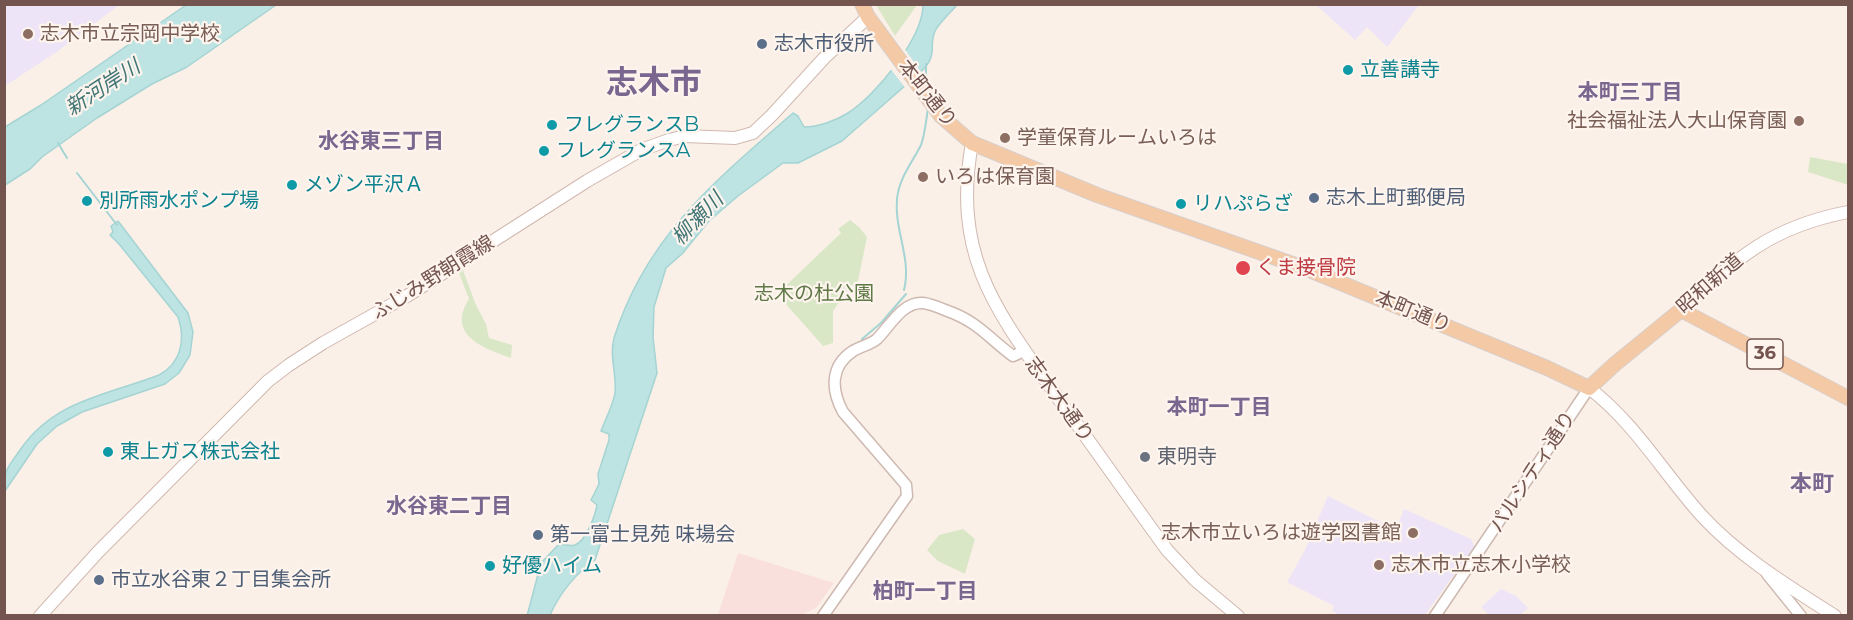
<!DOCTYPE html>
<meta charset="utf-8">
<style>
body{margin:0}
#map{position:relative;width:1853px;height:620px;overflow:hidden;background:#fbf0e8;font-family:Montserrat,sans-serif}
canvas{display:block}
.frame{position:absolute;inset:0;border:6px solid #73544e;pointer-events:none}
</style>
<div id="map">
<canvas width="1853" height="620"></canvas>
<div class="frame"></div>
</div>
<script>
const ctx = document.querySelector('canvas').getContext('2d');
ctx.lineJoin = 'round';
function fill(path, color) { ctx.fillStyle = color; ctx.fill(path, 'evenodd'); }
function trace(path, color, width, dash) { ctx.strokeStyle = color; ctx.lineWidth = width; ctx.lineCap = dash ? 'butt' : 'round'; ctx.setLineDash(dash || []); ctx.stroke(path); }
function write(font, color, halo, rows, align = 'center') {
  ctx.font = font + ' Montserrat,"Noto Sans JP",sans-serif'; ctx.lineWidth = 4.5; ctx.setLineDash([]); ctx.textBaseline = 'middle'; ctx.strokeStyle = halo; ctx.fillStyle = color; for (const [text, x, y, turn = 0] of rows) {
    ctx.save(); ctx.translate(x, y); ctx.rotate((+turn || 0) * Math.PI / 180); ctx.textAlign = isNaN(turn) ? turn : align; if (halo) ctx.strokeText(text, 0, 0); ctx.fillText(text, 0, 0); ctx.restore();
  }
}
fill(new Path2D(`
 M738 553 834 583 816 608 801 615H718Z`), '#fae0dc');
fill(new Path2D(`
 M5 4H119V5L58 51 5 86Z
 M1316 5H1419L1387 47 1367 27 1355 40Z
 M1328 496 1396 530 1404 509 1471 539 1474 547 1425 615H1340L1332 611 1334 606 1287 582 1305 550Z
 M1501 589 1516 596 1528 608 1520 615H1489L1481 607Z`), '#ede4f7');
fill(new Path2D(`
 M876 5H917L895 36Z
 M1810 157 1848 164V185L1808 172Z
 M850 220 859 227 867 237 857 286 851 285 833 311V343L823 346 777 294 841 233 838 229Z
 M461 265 476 305 486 324 489 338 512 345 511 358C483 348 446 335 469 299L457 268Z
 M963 529 975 539 965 574 938 561 927 550 939 535Z`), '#dae7c7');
const water = new Path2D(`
 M186 5H276L187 67 152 84 97 118 42 157 30 169 5 185V127L41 105Z
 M923 5H957C950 13 940 22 935 31 928 47 939 53 922 71L842 141 798 163H783L738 196 709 221 682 254 666 268 654 307 653 337 657 373 595 560C574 575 560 593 550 615L527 616 541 563 559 544C564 544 570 547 575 545 586 541 595 516 597 505L591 500 599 484 598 474 609 440V434L601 431C605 420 613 405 615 393 617 375 609 356 614 338 646 236 716 180 793 113L798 116 804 127C818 127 835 121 848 113 875 96 923 38 923 5Z
 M118 221 188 313 193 332 190 355 179 373 165 384 82 412 57 426 37 444 5 491C4 468 7 469 20 450 54 400 107 395 159 375 181 363 186 340 178 317L119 244 110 235 113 232 111 226Z`);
fill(water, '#bde3e2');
trace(water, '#a4d4d3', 1.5);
fill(new Path2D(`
 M904 48 923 75 907 90 889 67Z`), '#fbf0e8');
trace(new Path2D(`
 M926 64V75L931 91
 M58 143 67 158
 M77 173 117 225
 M904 290C912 259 894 230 897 199 899 178 912 163 921 145 925 134 926 120 928 109
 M862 341V339L881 323 906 294`), '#a4d4d3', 2);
const tertiary = new Path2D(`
 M1767 574 1801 616
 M823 616 907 496 906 485 843 412C831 390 830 366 853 351 861 346 870 345 877 339 890 326 903 301 923 303 931 304 938 307 945 310 979 322 986 336 1013 356L1024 351
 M1435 616 1589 388`);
const secondary = new Path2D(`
 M972 143C951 261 1000 315 1063 405 1098 453 1132 502 1167 550L1195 580 1238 616
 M1681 310C1737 258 1770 227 1848 212
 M1589 388C1635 423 1664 474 1702 516 1740 557 1788 586 1835 616
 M40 616 98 552 268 381 289 365 323 343 407 296 587 181 641 150 669 140 685 136 735 138 753 133 772 115 826 56 868 17`);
const primary = new Path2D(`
 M862 4 868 17 941 116 972 143 1097 195 1307 269 1547 368 1589 388 1615 364 1681 310 1848 398`);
trace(tertiary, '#ceb9b1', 13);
trace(secondary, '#d0b8af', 14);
trace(primary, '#d8cfcd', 16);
trace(tertiary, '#fff', 10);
trace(secondary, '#fff', 12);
trace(primary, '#f4c9a5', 14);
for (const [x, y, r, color] of [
 [28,34,6,"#8d6e63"],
 [762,44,6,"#5c6f8a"],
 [1348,70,6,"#0f9aa8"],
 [1799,121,6,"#8d6e63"],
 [552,125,6,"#0f9aa8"],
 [1005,138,6,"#8d6e63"],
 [544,151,6,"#0f9aa8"],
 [923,177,6,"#8d6e63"],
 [292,185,6,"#0f9aa8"],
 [1314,198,6,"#5c6f8a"],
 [87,201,6,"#0f9aa8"],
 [1181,204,6,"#0f9aa8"],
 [1243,268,8,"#e0444e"],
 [108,452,6,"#0f9aa8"],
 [1145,457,6,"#6b7280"],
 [1413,533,6,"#8d6e63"],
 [538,535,6,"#5c6f8a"],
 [1379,565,6,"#8d6e63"],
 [490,566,6,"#0f9aa8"],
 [99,580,6,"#5c6f8a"]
]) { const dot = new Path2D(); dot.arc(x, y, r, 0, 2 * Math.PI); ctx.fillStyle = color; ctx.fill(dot); trace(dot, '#fef4ee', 2); }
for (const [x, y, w] of [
 [1765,354,36]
]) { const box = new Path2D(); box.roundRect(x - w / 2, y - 15, w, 30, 4.5); ctx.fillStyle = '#fef4ee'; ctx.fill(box); trace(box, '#73544e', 1.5); }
write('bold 18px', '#73544e', null, [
 ["36",1765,354]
]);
write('20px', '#785e54', '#fef4ee', [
 ["志木市立宗岡中学校",40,34],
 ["社会福祉法人大山保育園",1787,121,"right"],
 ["学童保育ルームいろは",1017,138],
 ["いろは保育園",935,177],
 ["志木市立いろは遊学図書館",1401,533,"right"],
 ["志木市立志木小学校",1391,565]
], 'left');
write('20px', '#4e5e75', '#fef4ee', [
 ["志木市役所",774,44],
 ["志木上町郵便局",1326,198],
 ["第一富士見苑 味場会",550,535],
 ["市立水谷東２丁目集会所",111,580]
], 'left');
write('20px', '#0d838f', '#fef4ee', [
 ["立善講寺",1360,70],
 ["フレグランスB",564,125],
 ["フレグランスA",556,151],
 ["メゾン平沢Ａ",304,185],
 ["別所雨水ポンプ場",99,201],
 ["リハぷらざ",1193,204],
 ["東上ガス株式会社",120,452],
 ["好優ハイム",502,566]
], 'left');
write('20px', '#73544e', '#fef4ee', [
 ["本町通り",927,94,51],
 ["ふじみ野朝霞線",433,278,-32],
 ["昭和新道",1710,284,-41],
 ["本町通り",1413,312,22],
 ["志木大通り",1059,400,54],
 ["パルシティ通り",1533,472,-57]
]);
write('20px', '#be3a42', '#fef4ee', [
 ["くま接骨院",1256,268]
], 'left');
write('20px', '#5e7846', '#fef4ee', [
 ["志木の杜公園",814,294]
]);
write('20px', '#5b616d', '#fef4ee', [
 ["東明寺",1157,457]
], 'left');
write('italic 21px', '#427676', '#fef4ee', [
 ["新河岸川",103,88,-33],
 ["柳瀬川",698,219,-46]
]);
write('bold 21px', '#7a668e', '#fef4ee', [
 ["本町三丁目",1630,93],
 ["水谷東三丁目",381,142],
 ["本町一丁目",1219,408],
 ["水谷東二丁目",449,507],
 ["柏町一丁目",925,592]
]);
write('bold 22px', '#7a668e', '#fef4ee', [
 ["本町",1812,485]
]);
write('bold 32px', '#7a668e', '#fef4ee', [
 ["志木市",654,84]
]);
</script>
